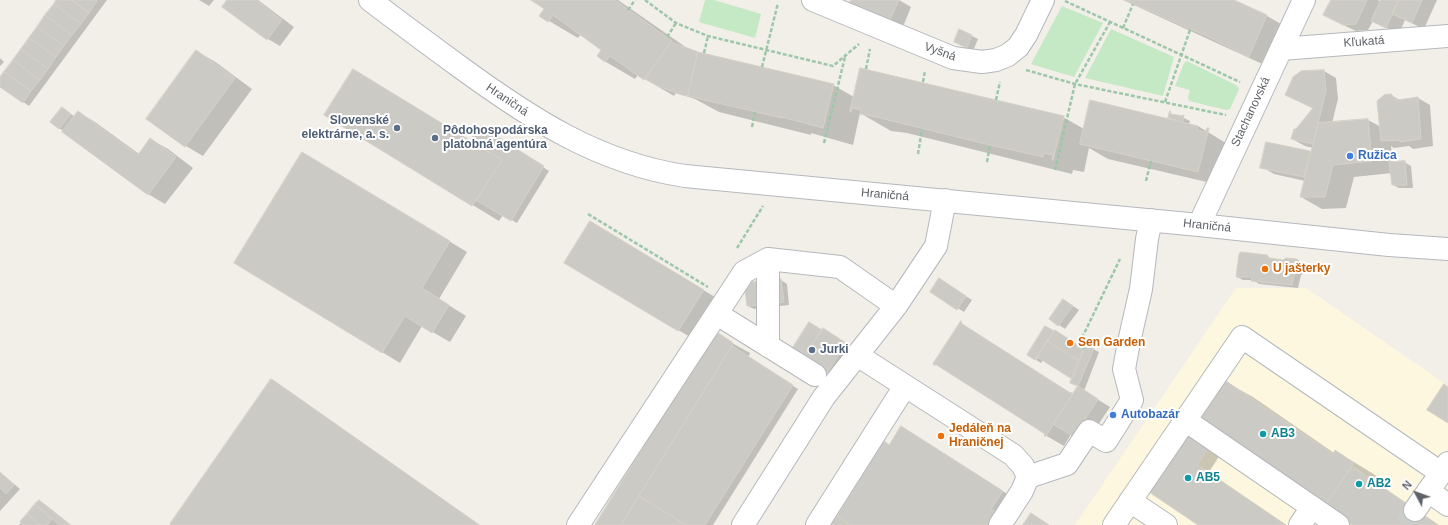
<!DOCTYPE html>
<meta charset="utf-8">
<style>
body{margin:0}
#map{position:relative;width:1448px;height:525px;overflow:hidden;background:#f1efe8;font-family:Helvetica,sans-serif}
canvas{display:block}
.north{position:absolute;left:1396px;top:473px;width:40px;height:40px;-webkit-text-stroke:3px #fff;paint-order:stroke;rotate:311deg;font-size:11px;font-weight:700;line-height:16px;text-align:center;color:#5f6368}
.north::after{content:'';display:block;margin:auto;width:14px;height:18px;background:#5f6368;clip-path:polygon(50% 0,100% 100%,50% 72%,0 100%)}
</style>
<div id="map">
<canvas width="1448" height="525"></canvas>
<div class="north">N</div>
</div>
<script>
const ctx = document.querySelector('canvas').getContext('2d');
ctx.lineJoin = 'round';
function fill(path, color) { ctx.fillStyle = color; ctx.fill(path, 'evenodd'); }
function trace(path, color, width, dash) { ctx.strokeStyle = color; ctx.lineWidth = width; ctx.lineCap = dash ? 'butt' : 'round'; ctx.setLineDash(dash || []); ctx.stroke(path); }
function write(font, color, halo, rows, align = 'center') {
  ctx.font = font + ' Helvetica,sans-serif'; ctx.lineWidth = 4; ctx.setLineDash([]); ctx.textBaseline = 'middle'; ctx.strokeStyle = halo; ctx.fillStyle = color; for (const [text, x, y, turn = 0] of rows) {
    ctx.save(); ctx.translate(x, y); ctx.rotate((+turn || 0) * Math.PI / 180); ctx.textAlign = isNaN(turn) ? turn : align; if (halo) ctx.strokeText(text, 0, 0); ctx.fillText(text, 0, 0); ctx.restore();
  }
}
fill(new Path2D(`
 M1236 288H1306L1444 383 1448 387V525H1075Z`), '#fef7e0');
fill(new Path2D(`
 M705 0H714L761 14 755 38 699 22Z
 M1062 6 1103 23 1074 77 1031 64Z
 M1111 29 1174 57 1163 96 1085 78Z
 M1187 61 1236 85 1239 89 1230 109 1226 110 1189 101 1188 98 1190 90 1175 86 1184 63Z`), '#c5e8c5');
fill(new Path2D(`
 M58 0H107L29 106 0 85V79Z
 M199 0H214L209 6Z
 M228 0H258L294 27 280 46 268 39 223 6Z
 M533 0H618L687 48 698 53 833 85 854 97 1063 117 1084 129 1173 121 1169 118 1170 115 1184 118 1190 121 1189 124 1198 126 1234 148 1224 186 1108 159 1089 148 1084 172 1073 170 1072 174 907 133 891 131 860 113 853 145 811 133V135L719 112 695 99 676 93 674 96 638 75 635 79 606 62 598 56 603 50 581 34 578 38 549 21 545 9Z
 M852 0H899L911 7 902 29Z
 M1123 0H1232L1267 16 1288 28 1271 68Z
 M1332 0H1378L1381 2 1382 0H1437L1424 29 1405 20 1399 34 1373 21 1368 30 1356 31 1337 22 1325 15Z
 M960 30 978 39 973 51 961 45Z
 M196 51 214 61 252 89 203 156 186 146Z
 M0 58 4 62 0 66Z
 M354 70 471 141 487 131 549 171 517 223 503 215 499 221 325 115Z
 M1324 71 1336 78 1338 99 1332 123 1368 120 1381 127 1391 95 1400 100 1418 98 1430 105 1433 146 1413 149 1409 146 1394 148 1391 146 1393 163 1404 162 1411 166 1413 188H1399L1393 185 1392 173 1354 177 1346 208 1322 209 1301 197 1305 181 1274 174 1262 167 1310 152 1311 153 1313 148 1305 146 1292 139 1297 130 1314 109 1299 101Z
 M63 108 75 117 78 112 95 122 139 154 150 139 168 149 193 168 165 204 148 194 51 122Z
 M320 163 467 252 439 299 466 316 450 342 422 326 400 363 236 263Z
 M611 235 725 303 699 342 678 330Z
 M1267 256 1273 259 1283 261 1297 260 1303 263 1305 266 1304 273 1301 275 1298 288 1259 284 1253 280H1243L1237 277Z
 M781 280 787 284 789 305 754 309 748 306Z
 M945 283 972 300 964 312 931 291Z
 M1064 300 1079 310 1065 329 1050 319Z
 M961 323 1074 395 1079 387 1072 382 1073 378 1043 360 1041 363 1036 360 1051 337 1046 327 1085 350 1093 349 1099 352 1084 391 1110 407 1086 443 1071 434 1064 446 1045 435 1046 434 935 363Z
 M822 331 829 333 852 347 833 376 805 358 793 349Z
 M732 343 750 353 748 358 798 389 713 525H596Z
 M272 381 289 391 480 525H173Z
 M1226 382 1253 397 1334 453 1336 451 1380 478 1377 483 1439 525H1355L1350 522 1349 524 1323 509Z
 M1189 436 1220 455 1209 472 1286 525H1200Z
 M918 438 1020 502 1012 525H832L890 446Z
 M0 473 6 477 20 489 0 511Z
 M40 502 46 505 71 525H19Z`), '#0003');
const building = new Path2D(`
 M56 0H72L89 13 81 24 54 4Z
 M72 0H96L97 1 89 13Z
 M227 0H256L282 20 267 40 222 7Z
 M531 0H615L672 41 644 80 610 56 605 62 597 56 601 50 553 15 548 22 539 16 544 9Z
 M851 0H899L889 22 849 5Z
 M1125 0H1234L1267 15 1249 57 1211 38Z
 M1331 0H1367L1356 24 1343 25 1323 15Z
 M1381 0H1399L1386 28 1371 21Z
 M1399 0H1422L1412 23 1392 14Z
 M54 4 81 24 72 35 45 15Z
 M45 15 72 35 64 46 37 27Z
 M37 27 64 46 56 57 29 38Z
 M959 29 972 35 967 48 954 42Z
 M29 38 56 57 48 69 21 49Z
 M671 42 698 52 688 96 682 95 658 86 645 79Z
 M21 49 48 69 40 80 13 60Z
 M196 50 235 78 185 147 146 119Z
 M698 52 834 84 823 128 782 117V118L688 96Z
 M13 60 40 80 31 91 4 72Z
 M860 68 1064 116 1053 160H1052L1053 155 1044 153 1043 157 990 145 876 117 860 114 861 110 852 108 851 112H850Z
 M353 69 502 160 472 206 324 115Z
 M1324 70 1326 91 1313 144 1291 139 1294 129H1296L1313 108 1285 95 1293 77 1301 71Z
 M4 72 31 91 23 103 0 87V77Z
 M1391 94 1397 100 1418 97 1421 139 1400 142V140L1381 141 1377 101 1384 95Z
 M1090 100 1198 126 1197 130 1206 132 1207 128H1209L1198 172 1080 144Z
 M62 107 71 114 59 129 50 122Z
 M78 111 138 155 150 138 176 157 148 195 62 132Z
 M1170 111 1171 114 1183 116V115H1184L1183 122 1168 118Z
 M1368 119 1372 161 1333 165 1325 197H1300L1318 123Z
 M480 126 544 166 511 221 476 200 502 160 470 141Z
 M1266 142 1310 151 1304 177 1260 168Z
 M302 152 450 241 422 288 449 305 432 333 405 316 382 353 234 263Z
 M1405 161 1407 185H1392L1389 162Z
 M590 221 704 290 678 331 564 263Z
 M1241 252 1267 255 1269 258 1283 260 1286 258 1297 259 1300 262 1298 270 1295 272 1292 285 1251 281 1252 277H1236L1239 254Z
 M939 278 966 296 957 310 930 292Z
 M781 279 784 302 747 306 744 283Z
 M1063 299 1073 306 1058 326 1049 319Z
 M961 321 962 324 1071 394V392L1073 394 1046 436H1044L1045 434 935 364V366L933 364Z
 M809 322 822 330 804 357 792 349Z
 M1045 326 1054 331 1035 360 1027 355Z
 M823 328 846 343 827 373 804 358Z
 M1055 330 1084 349 1079 361 1047 341Z
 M715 331 732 342 733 344 639 496 621 525H595Z
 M1047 341 1079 361 1072 379 1037 357Z
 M1086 344 1094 348 1078 386 1070 383Z
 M732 346 793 385 705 525H686L639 496Z
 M271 379 273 380 479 525H171L170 524Z
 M1226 381 1333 454 1335 450 1354 463 1325 506 1199 419Z
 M1444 384 1448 387V423L1427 410Z
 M1078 386 1098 399 1074 437 1053 424Z
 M901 426 1003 491 991 509 996 512 988 525H851L837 516 884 441 889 445Z
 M1188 435 1209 447 1197 465 1286 525H1198L1149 492Z
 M1352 466 1437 525H1352L1325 506Z
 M0 472 14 485 6 494 0 488Z
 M639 496 686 525H621Z
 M39 500 70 525H59L35 504Z
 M35 504 52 519 47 525H40L27 514Z
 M1031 513 1049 525H1023Z
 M27 514 40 525H23L20 522Z
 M837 516 851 525H831Z`);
fill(building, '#cccac5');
trace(building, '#d6d1c6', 1);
trace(new Path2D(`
 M1405 525 1415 510`), '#ccccc8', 22, [22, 11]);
const minor = new Path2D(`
 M370 0C400 23 430 45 460 67 530 118 598 163 685 176L1199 225 1389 245 1448 249
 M813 0 953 58 982 62 996 60 1008 55 1018 47 1026 35 1043 0
 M1281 49 1448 36
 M1199 225 1304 0
 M717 314 815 375
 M768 346V259
 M857 355 1013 455 1023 466 1028 477 1022 491 1000 525
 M1185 420 1338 525
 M1028 477 1067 464 1089 431 1106 441 1132 400 1124 369 1129 342 1141 289 1147 239 1151 220
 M1428 491 1448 505
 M1130 501 1166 525
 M1415 510 1448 463
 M578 525 744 272 768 259 840 267 896 306
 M743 525 824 397 896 306 936 246 945 200
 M817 525 905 386
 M1114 525 1242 337 1441 473
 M1300 525 1312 507`);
trace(minor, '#b5b8bc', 24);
trace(new Path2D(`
 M645 0 676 23 708 36 833 66 859 44
 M1065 1 1240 82
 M628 10 635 0
 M1123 28 1133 4
 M667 37 676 23
 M704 53 708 36
 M762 67 778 3
 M866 69 870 49
 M1026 70 1075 84 1226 115
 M923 82 925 71
 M996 100 1000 82
 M1165 102 1190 30
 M752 127 755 112
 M824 143 845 57
 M918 154 922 129
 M987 162 990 145
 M1055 170 1075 84 1110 22
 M1146 181 1151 161
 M588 214 708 287
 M737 248 763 206
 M1084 349 1081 340 1120 259`), '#9cc7a9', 2.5, [4, 2]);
trace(minor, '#fff', 22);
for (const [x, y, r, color] of [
 [397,128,4,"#5c6f8a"],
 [435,138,4,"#5c6f8a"],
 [1350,156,4,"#3f7fe0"],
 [1265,269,4,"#e8710a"],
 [1070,343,4,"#e8710a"],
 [812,350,4,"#5c6f8a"],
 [1113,415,4,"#3f7fe0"],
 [1263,434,4,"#0f9aa8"],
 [941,436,4,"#e8710a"],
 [1188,478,4,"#0f9aa8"],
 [1359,484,4,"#0f9aa8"]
]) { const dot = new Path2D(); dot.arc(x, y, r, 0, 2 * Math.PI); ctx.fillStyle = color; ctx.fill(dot); trace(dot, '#fff', 1.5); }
write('12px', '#5f6368', '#fff', [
 ["Kľukatá",1364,42,-4],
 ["Vyšná",940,52,20],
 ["Hraničná",507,100,34],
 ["Stachanovská",1251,112,-65],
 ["Hraničná",885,195,5],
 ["Hraničná",1207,226,6]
]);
write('bold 12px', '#4e5e75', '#fff', [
 ["Slovenské",389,121,"right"],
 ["elektrárne, a. s.",389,135,"right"],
 ["Pôdohospodárska",443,131],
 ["platobná agentúra",443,145],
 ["Jurki",820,350]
], 'left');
write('bold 12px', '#366cbe', '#fff', [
 ["Ružica",1358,156],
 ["Autobazár",1121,415]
], 'left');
write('bold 12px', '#c56008', '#fff', [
 ["U jašterky",1273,269],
 ["Sen Garden",1078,343],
 ["Jedáleň na",949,429],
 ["Hraničnej",949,443]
], 'left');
write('bold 12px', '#0d838f', '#fff', [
 ["AB3",1271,434],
 ["AB5",1196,478],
 ["AB2",1367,484]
], 'left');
</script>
